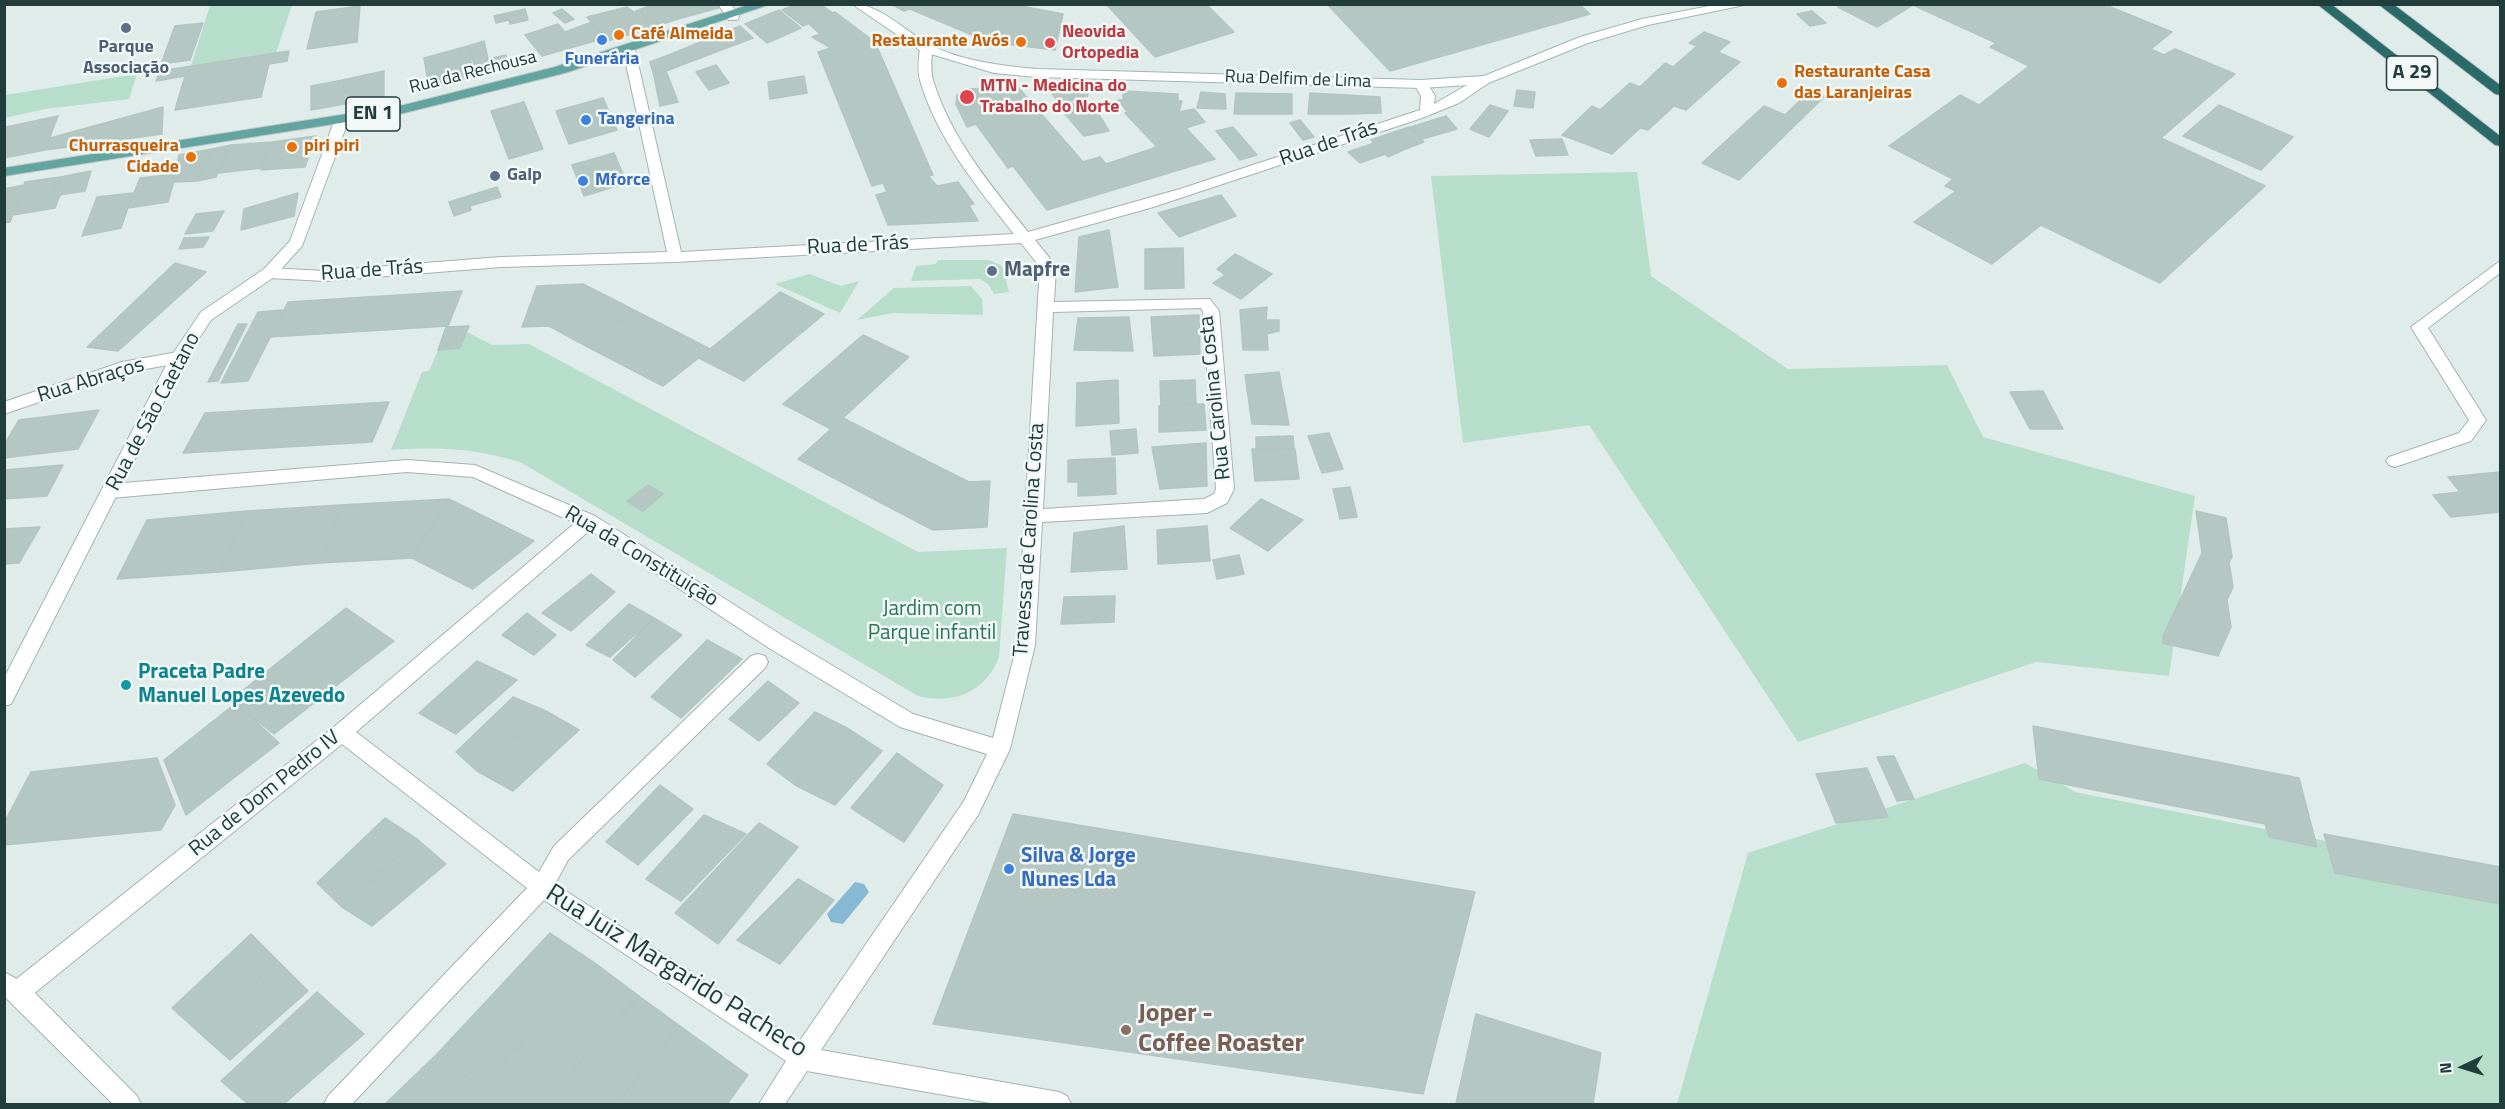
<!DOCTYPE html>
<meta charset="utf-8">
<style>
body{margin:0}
#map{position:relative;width:2505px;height:1109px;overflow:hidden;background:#e0ece9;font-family:"Titillium Web",sans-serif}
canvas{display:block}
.frame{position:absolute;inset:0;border:6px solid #203d3b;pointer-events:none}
.north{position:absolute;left:2433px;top:1037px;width:60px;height:60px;-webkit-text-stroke:4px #f1f8f6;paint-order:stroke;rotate:266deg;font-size:16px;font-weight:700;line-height:24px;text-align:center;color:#203d3b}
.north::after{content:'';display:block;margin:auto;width:21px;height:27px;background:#203d3b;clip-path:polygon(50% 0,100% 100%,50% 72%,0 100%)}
</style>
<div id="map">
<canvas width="2505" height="1109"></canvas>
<div class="frame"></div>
<div class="north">N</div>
</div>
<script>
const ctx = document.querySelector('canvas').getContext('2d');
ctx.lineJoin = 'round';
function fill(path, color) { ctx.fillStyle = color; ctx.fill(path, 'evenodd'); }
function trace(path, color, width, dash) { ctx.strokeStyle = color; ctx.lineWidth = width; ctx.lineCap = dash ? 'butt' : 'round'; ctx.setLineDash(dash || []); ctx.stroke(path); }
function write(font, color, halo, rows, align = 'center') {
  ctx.font = font + ' "Titillium Web",sans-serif'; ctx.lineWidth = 5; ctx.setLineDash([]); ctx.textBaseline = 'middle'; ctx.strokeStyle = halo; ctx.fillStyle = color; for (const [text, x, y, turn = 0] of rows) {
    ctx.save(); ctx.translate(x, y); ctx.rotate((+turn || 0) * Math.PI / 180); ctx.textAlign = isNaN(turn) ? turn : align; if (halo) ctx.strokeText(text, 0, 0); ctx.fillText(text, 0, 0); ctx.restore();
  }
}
fill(new Path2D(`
 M210 5H292L276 53 191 66Z
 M137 74 129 99 45 109 5 118V95Z
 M1637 172 1651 276 1788 369 1947 365 1983 437 2195 496 2169 676 2036 662 1798 742 1589 425 1463 443 1431 176Z
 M938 260H989L1002 266 1009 292 994 294 988 284 980 279 911 281 916 266 936 264Z
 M809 274 841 286 859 281 840 313 775 284Z
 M971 286 982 299 983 315 893 313 857 320 894 288Z
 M467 332 492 345 529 344 918 552 1007 548 999 657C986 692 953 705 918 696L520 462C471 448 441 447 391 450L422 372 429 371 438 350 460 348Z
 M2025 763 2075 792 2500 875V1104H1677L1748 853Z`), '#b7deca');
fill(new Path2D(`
 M855 882 864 884 869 892 843 924 831 922 827 914Z`), '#85b9d4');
const building = new Path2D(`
 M656 4H668L678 19 651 28 641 9Z
 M668 4H720L722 7 678 19Z
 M797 4H820L833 13 803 26 782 10Z
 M891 4H1010L1063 14 1055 50 989 42 910 9 904 11Z
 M1106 4H1206L1234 32 1155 57Z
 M1327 4H1579L1590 14 1390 71Z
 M1843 4H2103L2172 32 2151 49 2164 55 2175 49 2235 74 2161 138 2265 186 2160 283 2041 225 1992 264 1914 222 1956 191 1945 186 1953 179 1889 146 1960 95 1979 105 2029 66 1990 47 1996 43 1913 5 1877 27 1838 7Z
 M360 6 357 42 307 49 316 12Z
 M627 7 634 12 641 9 651 28 607 41 587 17Z
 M525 9 528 20 510 24 509 20 496 23 494 16Z
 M562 9 574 19 565 23 553 13Z
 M779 10 801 28 767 43 745 24Z
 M1812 11 1826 23 1810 26 1797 14Z
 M835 12 875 42 933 175 928 176 937 186 958 182 974 204 969 205 978 221 888 225 876 195 887 192 883 183 872 186 818 52 831 48 812 37 820 34 809 24Z
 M592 22 605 38 577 46 565 32Z
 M203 23 190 60 161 64 175 26Z
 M558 24 577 46 542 56 525 35Z
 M740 26 753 38 679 66 671 54Z
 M1704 32 1730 42 1718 52 1740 62 1686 110 1674 106 1648 130 1640 128 1612 154 1562 135 1592 106 1600 110 1630 83 1640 87 1665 63 1673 67 1697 46 1689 43Z
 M484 41 488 59 506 55V65L477 73 468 46Z
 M468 46 474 77 429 88 424 58Z
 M289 51 287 61 269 64 261 97 175 110 185 76 156 81 160 71Z
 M671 54 679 66 654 76 650 62Z
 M716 65 729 83 709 90 696 72Z
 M384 71V97L348 104 343 80Z
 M666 71 678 102 660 106 654 76Z
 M804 76 807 93 770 99 768 82Z
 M343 80 345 104 311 110V86Z
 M1092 82 1086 100H1057L1045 84Z
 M1018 87 1083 162 1100 157 1106 164 1157 147 1125 113 1128 112 1118 100H1123V91L1178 94V101H1182L1179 112 1194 109 1205 122 1186 128 1215 159 1047 210 1013 166 1008 168 976 124 967 127 956 104 957 95 968 89Z
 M1517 90 1535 92 1533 108 1514 106Z
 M1811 90 1825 96 1739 180 1702 163 1764 106 1785 115Z
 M1201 92 1225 94 1226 109 1197 108Z
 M1236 93 1292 94V114H1234Z
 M1310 93 1347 95V114H1308Z
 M1347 95 1380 97 1381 113 1347 114Z
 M603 98 617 130 569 144 556 111Z
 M1070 101 1079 110 1094 106 1109 131 1084 136 1058 106Z
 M524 102 543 149 509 159 491 111Z
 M1490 105 1508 111 1489 137 1470 129Z
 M2219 105 2293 137 2261 170 2183 136Z
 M163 107 162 134 45 150 50 138Z
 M58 116 45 150 4 158 6 127Z
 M1446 116 1457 129 1422 139 1411 127Z
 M1300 120 1314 137 1303 140 1290 123Z
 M1233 127 1257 155 1240 160 1216 131Z
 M1409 127 1424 142 1403 150 1388 134Z
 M1388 134 1403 150 1388 157 1371 140Z
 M316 136 305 167 261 170 272 142Z
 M1562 139 1568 155 1536 156 1530 140Z
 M272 142 262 168 219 173 231 145Z
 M1374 143 1385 154 1360 163 1348 152Z
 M231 145 216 177 197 181 212 149Z
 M212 149 197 181 174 182 179 155Z
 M614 153 627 183 584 196 572 165Z
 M91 171 85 191 52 196 60 177Z
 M176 174 168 202 128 208 140 178Z
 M60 177 52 196 60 195 55 208 13 215 25 182Z
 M24 185 10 222 4 223V189Z
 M497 187 501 197 470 206 471 210 454 216 449 202Z
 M133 193 121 228 82 236 97 197Z
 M298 193 294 216 241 230 244 209Z
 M1221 195 1236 216 1179 237 1158 213Z
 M224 211 213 231 185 234 196 214Z
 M1109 230 1118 287 1075 292 1079 237Z
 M209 237 203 247 179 249 184 238Z
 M1183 248 1184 288 1145 289V249Z
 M1235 254 1272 274 1241 299 1213 283 1225 275 1217 269Z
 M175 263 206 272 118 351 87 347Z
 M583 284 634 310 586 346 549 326 522 327 537 286Z
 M462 291 448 326 270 337 288 302Z
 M780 292 824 314 744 381 699 358Z
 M1267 307 1266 320H1279V331L1267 334 1268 350H1243L1240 310Z
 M284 310 248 381 221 383 258 312Z
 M634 310 710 349 663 386 586 346Z
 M1199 315 1200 354 1154 356 1151 317Z
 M1129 317 1133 351 1074 350 1078 318Z
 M238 324H247L218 381 208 382Z
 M469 326 460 348 438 350 446 327Z
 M863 335 909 357 831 429 783 404Z
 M1279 372 1289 425 1252 424 1245 375Z
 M1118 380 1119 423 1076 426 1077 383Z
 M1195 380 1196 404 1161 406 1160 381Z
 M2043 391 2063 429H2030L2010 392Z
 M389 402 372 442 183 453 205 413Z
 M1204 404 1206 430 1159 432V406Z
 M99 410 78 449 4 458V445L19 420Z
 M843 418 931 463 887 506 798 459Z
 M1136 429 1138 453 1112 455 1110 431Z
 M1329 433 1343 469 1322 473 1308 436Z
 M1293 436 1294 448 1256 450V437Z
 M1206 443 1207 486 1160 489 1152 447Z
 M1252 449H1295L1299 479 1255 481Z
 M1115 458 1116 494 1078 496V482H1068V460Z
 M931 463 969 482 990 481 987 527 933 530 887 506Z
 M63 465 47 496 4 499V470Z
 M2500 472V512L2451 517 2433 495 2460 492 2448 477Z
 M648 485 663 494 643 511 627 501Z
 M1350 487 1357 517 1340 519 1333 489Z
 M449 499 412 558 320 563 341 505Z
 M449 499 534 541 473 589 412 558Z
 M1261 499 1303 520 1268 551 1230 528Z
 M341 505 320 563 219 572 247 511Z
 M247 511 219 572 117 579 147 520Z
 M2196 511 2226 518 2232 557 2229 562 2233 587 2227 600 2231 627 2218 656 2163 643V636L2202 553Z
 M1124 526 1127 569 1071 572 1074 533Z
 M1207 526 1210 561 1158 564 1157 530Z
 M40 527 19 563 4 564V529Z
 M1239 555 1244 574 1217 579 1213 560Z
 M591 574 615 592 571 631 542 613Z
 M1115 596 1114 622 1061 624 1064 597Z
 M629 604 654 618 610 657 586 645Z
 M346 608 394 641 274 734 231 700Z
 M527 613 556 635 534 655 502 635Z
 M654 618 682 635 635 677 613 660Z
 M707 640 742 659 681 718 651 697Z
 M477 661 517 680 456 734 419 713Z
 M768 681 799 703 759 741 729 719Z
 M513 697 546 711 477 771 456 752Z
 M236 703 279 743 186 815 164 760Z
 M546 711 579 730 513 791 477 771Z
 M815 712 847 728 795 785 767 764Z
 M2033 726 2299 778 2317 847 2269 837 2265 824 2039 779Z
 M847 728 882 751 835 805 795 785Z
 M897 753 943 785 904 842 851 808Z
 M1894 756 1914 799 1897 801 1877 757Z
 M157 758 175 805 161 830 4 845V823L31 772Z
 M1867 768 1888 817 1836 823 1816 774Z
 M660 785 693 809 638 865 606 842Z
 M1013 814 1475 892 1423 1094 933 1024Z
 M704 815 746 834 681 901 646 879Z
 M385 818 417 839 342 907 317 883Z
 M759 823 798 847 718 944 675 913Z
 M2324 834 2500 867V904L2335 873Z
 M417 839 446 864 372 926 342 907Z
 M798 879 834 900 780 964 737 940Z
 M550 933 595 963 480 1087 437 1054Z
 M251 934 277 960 204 1037 172 1008Z
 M277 960 308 991 230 1060 204 1037Z
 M595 963 639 996 543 1104H499L480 1087Z
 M317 992 364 1034 284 1104H248L221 1081Z
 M639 996 680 1026 616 1104H543Z
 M1476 1014 1601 1053 1593 1104H1456Z
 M680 1026 748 1075 727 1104H616Z
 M437 1054 480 1087 463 1104H385Z
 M480 1087 499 1104H463Z`);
fill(building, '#b5c7c3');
trace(building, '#b2c6c1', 1.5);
const street = new Path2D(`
 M718 4H731L739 17 737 20H729Z
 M926 44 932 48C932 59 930 70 933 80 950 137 992 187 1028 232L1180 189 1420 110 1421 96 1414 84 1416 81H1426L1435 96 1434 104 1481 77 1486 76 1493 80 1459 103 1422 118 1150 208 1035 240 1056 266 1054 302 1210 299 1219 311 1234 489 1227 503 1207 513 1042 522 1035 645 1010 749 978 815 821 1050 1059 1092 1067 1096 1071 1104H996L807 1071 785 1104H759L786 1061 544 900 352 1104H324L328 1096 527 888 342 744 26 1000 18 1003 10 1000 7 992 10 984 335 726 575 523 473 477 407 472 111 498 105 496 102 491 105 486 111 484 407 460 475 465 595 516 783 636 913 714 993 738 1017 645 1040 267 1021 243 675 262 501 267 325 281 269 278 261 273 269 268 325 271 501 257 667 252 623 50 629 46 635 50 681 252 1014 234C978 189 936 137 920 80 917 70 919 59 920 48ZM1201 308 1203 312 1216 489 1214 494 1204 499 1043 509 1053 312ZM590 530 769 648 900 727 987 754 964 801 799 1042 555 884 568 860 765 668 768 662 765 656 758 654 751 656 554 846 539 872 356 732Z
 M2500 261V273L2428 328 2486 420 2471 441 2395 467 2389 465 2386 461 2389 457 2459 433 2469 420 2411 327Z
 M178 352 184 354 186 358 184 362 124 373 4 414V402L122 362Z`);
const secondary = new Path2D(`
 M852 4C881 4 904 31 929 44 959 61 1003 66 1037 69L1421 80 1484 76 1580 37 1642 19 1720 4H1749L1648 25 1588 43 1486 84 1421 88 1037 77 994 73 921 51Z
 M342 115 349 119 302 246 274 277 211 320 185 360 11 704 4 706V678L170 358 201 312 264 269 290 241 335 119Z
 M4 972 26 984 137 1096 141 1104H113L4 996Z`);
const primary = new Path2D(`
 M751 4H771L565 73 404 113 4 176V168L404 105 555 67Z`);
const highway = new Path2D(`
 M2317 4H2331L2500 136V146L2495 145Z
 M2378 4H2393L2500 85V95L2495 94Z`);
trace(street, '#a3b4b1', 2);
trace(secondary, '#9eb8b4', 2);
trace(primary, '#c1c9c8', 2);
trace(highway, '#c1c9c8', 2);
fill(street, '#fff');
fill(secondary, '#fff');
fill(primary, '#62a4a0');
fill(highway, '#2a6b6a');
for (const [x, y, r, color] of [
 [126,28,6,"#5c6f8a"],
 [619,35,6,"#e8710a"],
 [602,40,6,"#3f7fe0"],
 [1021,42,6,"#e8710a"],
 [1050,43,6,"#e0444e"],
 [1782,83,6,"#e8710a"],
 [967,97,8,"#e0444e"],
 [586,120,6,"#3f7fe0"],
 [292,147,6,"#e8710a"],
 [191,157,6,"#e8710a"],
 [495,176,6,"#5c6f8a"],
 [583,181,6,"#3f7fe0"],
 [992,271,6,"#5c6f8a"],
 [126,685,6,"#0f9aa8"],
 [1009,869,6,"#3f7fe0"],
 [1126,1030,6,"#8d6e63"]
]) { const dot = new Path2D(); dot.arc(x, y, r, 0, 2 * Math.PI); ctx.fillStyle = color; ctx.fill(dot); trace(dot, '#f1f8f6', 2); }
write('bold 18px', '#be3a42', '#f1f8f6', [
 ["Neovida",1062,33],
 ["Ortopedia",1062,54],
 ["MTN - Medicina do",980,87],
 ["Trabalho do Norte",980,108]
], 'left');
write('bold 18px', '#c56008', '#f1f8f6', [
 ["Café Almeida",631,35],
 ["Restaurante Avós",1009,42,"right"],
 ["Restaurante Casa",1794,73],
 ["das Laranjeiras",1794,94],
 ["Churrasqueira",179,147,"right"],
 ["Cidade",179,168,"right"],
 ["piri piri",304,147]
], 'left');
write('bold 18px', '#4e5e75', '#f1f8f6', [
 ["Parque",126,48],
 ["Associação",126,69],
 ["Galp",507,176,"left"]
]);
write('bold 18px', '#366cbe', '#f1f8f6', [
 ["Funerária",602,60,"center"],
 ["Tangerina",598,120],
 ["Mforce",595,181]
], 'left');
write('18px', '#203d3b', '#f1f8f6', [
 ["Rua da Rechousa",473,73,-14],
 ["Rua Delfim de Lima",1298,80,2]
]);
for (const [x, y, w] of [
 [2412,73,51],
 [373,114,54]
]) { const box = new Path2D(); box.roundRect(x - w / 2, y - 17, w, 34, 4.5); ctx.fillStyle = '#f1f8f6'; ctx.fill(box); trace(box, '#203d3b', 1.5); }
write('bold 20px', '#203d3b', null, [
 ["A 29",2412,73],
 ["EN 1",373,114]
]);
write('21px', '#203d3b', '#f1f8f6', [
 ["Rua de Trás",1329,144,-19],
 ["Rua de Trás",858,246,-3],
 ["Rua de Trás",372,271,-4],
 ["Rua Abraços",91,381,-17],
 ["Rua Carolina Costa",1216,398,-96],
 ["Rua de São Caetano",154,412,-62],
 ["Travessa de Carolina Costa",1030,540,-86],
 ["Rua da Constituição",641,557,31],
 ["Rua de Dom Pedro IV",265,794,-39]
]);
write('bold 21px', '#4e5e75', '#f1f8f6', [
 ["Mapfre",1004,271]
], 'left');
write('21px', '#287655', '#f1f8f6', [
 ["Jardim com",932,610],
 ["Parque infantil",932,634]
]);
write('bold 21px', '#0d838f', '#f1f8f6', [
 ["Praceta Padre",138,673],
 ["Manuel Lopes Azevedo",138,697]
], 'left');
write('bold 21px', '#366cbe', '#f1f8f6', [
 ["Silva & Jorge",1021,857],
 ["Nunes Lda",1021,881]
], 'left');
write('26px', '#203d3b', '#f1f8f6', [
 ["Rua Juiz Margarido Pacheco",676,972,32]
]);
write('bold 26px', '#785e54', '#f1f8f6', [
 ["Joper -",1138,1015],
 ["Coffee Roaster",1138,1045]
], 'left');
</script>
